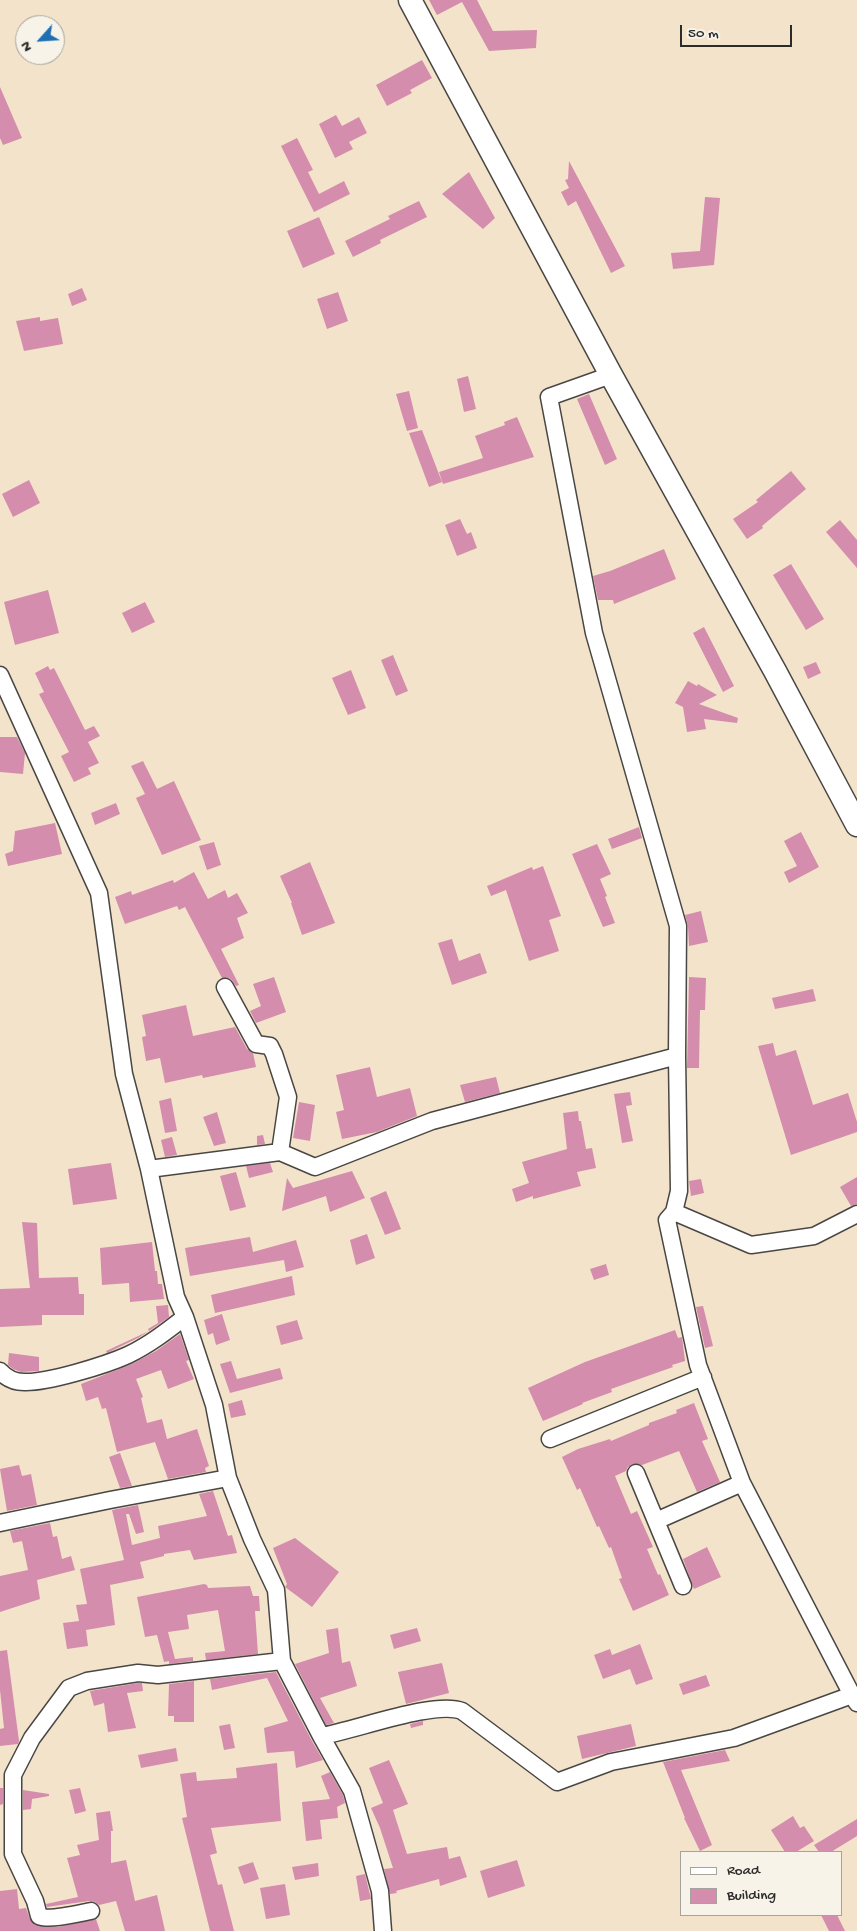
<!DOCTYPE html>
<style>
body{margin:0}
#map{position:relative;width:857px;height:1931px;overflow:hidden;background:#f4e3cb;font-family:"Gochi Hand",sans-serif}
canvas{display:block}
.legend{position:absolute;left:680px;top:1851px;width:162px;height:65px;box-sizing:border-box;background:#f7f3e8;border:1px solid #a5a39c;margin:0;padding:6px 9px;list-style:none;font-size:15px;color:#2b2b2b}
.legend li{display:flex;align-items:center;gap:10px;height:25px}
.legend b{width:25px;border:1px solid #a5a39c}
.north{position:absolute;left:15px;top:15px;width:50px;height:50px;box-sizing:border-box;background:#f7f3e8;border:1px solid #a5a39c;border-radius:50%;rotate:244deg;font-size:14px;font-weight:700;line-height:20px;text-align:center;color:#2b2b2b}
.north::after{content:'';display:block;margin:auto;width:18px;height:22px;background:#1f6fb2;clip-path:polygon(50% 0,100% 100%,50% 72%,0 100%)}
.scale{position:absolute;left:680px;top:25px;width:112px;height:22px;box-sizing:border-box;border:2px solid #2b2b2b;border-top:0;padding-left:6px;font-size:15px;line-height:18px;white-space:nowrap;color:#2b2b2b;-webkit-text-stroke:4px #f7f3e8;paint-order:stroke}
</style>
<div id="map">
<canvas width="857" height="1931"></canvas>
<ul class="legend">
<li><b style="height:6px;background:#fff"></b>Road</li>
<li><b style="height:14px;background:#d48dac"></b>Building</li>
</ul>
<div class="north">N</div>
<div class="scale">50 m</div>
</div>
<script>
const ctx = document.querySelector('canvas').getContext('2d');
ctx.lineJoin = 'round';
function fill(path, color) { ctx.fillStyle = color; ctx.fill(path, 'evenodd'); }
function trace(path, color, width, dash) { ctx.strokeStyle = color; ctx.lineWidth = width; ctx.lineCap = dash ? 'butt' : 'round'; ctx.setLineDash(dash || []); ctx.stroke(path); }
fill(new Path2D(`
 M429 0H477L493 31 537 30 536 48 489 51 462 2 437 15Z
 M422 60 432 78 410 90 412 93 387 106 376 85Z
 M0 87 22 138 3 145 0 138Z
 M336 115 342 126 359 117 367 133 349 142 353 149 335 158 319 124Z
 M297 138 313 170 308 172 319 194 344 181 350 194 314 212 281 146Z
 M569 161 625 266 611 273 576 201 568 206 561 192 569 188 565 180 568 179Z
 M469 172 495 218 483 229 442 194Z
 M705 197 720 198 714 265 673 269 671 253 700 251Z
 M419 201 427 217 380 240 381 243 353 257 345 241 390 219 388 216Z
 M319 217 335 254 303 268 287 231Z
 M82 288 87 300 72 306 68 294Z
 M338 292 348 321 327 329 317 299Z
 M40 317V321L58 318 63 344 24 351 16 321Z
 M468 376 476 409 464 412 457 379Z
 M409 391 418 428 407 431 396 394Z
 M589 394 617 459 605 465 577 399Z
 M517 417 534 457 443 484 439 472 483 458 475 436 505 425 504 422Z
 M422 430 442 482 429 487 409 433Z
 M791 471 806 489 762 526 763 528 747 539 733 519 758 502 756 500Z
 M29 480 40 503 13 517 2 494Z
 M460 519 467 534 471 532 477 548 457 556 445 525Z
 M840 520 857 540V568L826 532Z
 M664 549 676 579 614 604 613 600H598L593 576 610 571Z
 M791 564 824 619 806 630 773 575Z
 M48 590 59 633 15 645 4 602Z
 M145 602 155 622 132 633 122 613Z
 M704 627 734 686 723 692 693 633Z
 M393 655 408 691 396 696 381 660Z
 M816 662 821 673 808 679 803 667Z
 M48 666 50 670 54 668 85 730 94 726 100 736 88 742 99 763 88 768 91 774 74 782 61 756 69 752 39 694 44 692 35 673Z
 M351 670 366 708 348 715 332 678Z
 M688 681 697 686 698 684 717 695 699 704 738 718 737 723 704 719 706 729 687 732 683 707 675 703Z
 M0 737H17L25 753 23 774 0 772Z
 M143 761 157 789 174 781 201 840 162 855 136 798 145 794 131 766Z
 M116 803 120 814 95 825 91 813Z
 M55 823 62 854 8 866 5 854 13 851 15 831Z
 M639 827 642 838 612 849 608 839Z
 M801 832 819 867 789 883 784 872 797 866 784 841Z
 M214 842 221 865 207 870 199 846Z
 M597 844 611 874 600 879 607 896 605 897 615 923 603 927 572 854Z
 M310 862 335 923 302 935 291 903H292L280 876Z
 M543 866 561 916 549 920 559 951 529 961 506 890 491 896 487 886 532 867 533 870Z
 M194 872 208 899 225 890 228 898 237 893 248 913 237 918 244 938 221 949 239 985 236 986 231 979 222 978 185 907 179 910 177 906 125 924 115 897 131 891 132 895 173 880 174 883Z
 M701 911 708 942 689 946 688 926 685 915Z
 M452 939 459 961 480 953 487 973 452 985 438 943Z
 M274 977 286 1012 256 1023 262 1035 250 1011 261 1006 253 984Z
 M689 977 706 978 705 1010H700L699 1068H687Z
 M813 989 816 1001 775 1009 772 998Z
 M186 1005 193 1036 235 1027 247 1049 253 1053 256 1067 203 1078 202 1075 165 1083 160 1058 146 1061 142 1037 146 1036 142 1015Z
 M773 1043 776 1056 796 1050 813 1105 848 1093 857 1122V1132L791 1155 758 1046Z
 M370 1067 377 1097 410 1088 417 1116 377 1132 342 1139 336 1112 344 1110 336 1075Z
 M496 1077 500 1093 465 1102 460 1085Z
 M630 1092 632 1105 626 1106 633 1141 622 1143 614 1094Z
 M171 1098 177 1131 165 1133 159 1101Z
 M299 1102 315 1105 310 1141 293 1138Z
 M578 1111 579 1121H581L586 1149 592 1148 596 1168 577 1172 581 1186 533 1199V1196L516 1202 512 1189 529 1183 522 1162 567 1149 563 1113Z
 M217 1112 226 1143 214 1146 203 1117Z
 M263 1135 265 1144 257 1145V1136Z
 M172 1137 177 1155 165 1157 161 1140Z
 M111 1163 117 1199 73 1205 68 1169Z
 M270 1163 273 1172 249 1178 246 1166Z
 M352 1171 365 1198 330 1212 326 1196 282 1211 287 1178 293 1188Z
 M236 1172 246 1207 230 1211 220 1176Z
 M857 1177V1204L851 1206 840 1187Z
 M701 1179 704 1193 691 1196 689 1181Z
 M386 1191 401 1229 385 1235 370 1198Z
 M22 1222 37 1223 39 1278 78 1277 79 1294H84V1315H42V1325L0 1327V1289L30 1288Z
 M367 1234 375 1258 356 1265 350 1240Z
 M250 1237 253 1252 296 1240 304 1267 286 1272 284 1260 190 1276 185 1248Z
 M152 1242 155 1271H157L158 1284H162L164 1299 130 1302 129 1283 102 1285 100 1248Z
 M606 1264 609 1275 594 1280 590 1269Z
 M292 1276 295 1295 215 1313 211 1295Z
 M168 1305 169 1317 152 1329 138 1338 107 1353 106 1351 149 1331 148 1329 158 1323 156 1306Z
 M703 1306 713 1346 705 1348 696 1307Z
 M222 1314 230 1340 216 1345 213 1333 208 1335 204 1320Z
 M297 1320 303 1339 281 1345 276 1326Z
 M675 1330 678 1338 682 1337 685 1361 672 1365 673 1367 611 1389 612 1392 582 1403 583 1404 543 1421 528 1388 585 1362Z
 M180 1334 189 1360 186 1361 194 1379 168 1389 161 1370 136 1379 143 1397 141 1398 147 1423 162 1419 167 1439 197 1429 209 1466 205 1468 206 1472 168 1479 155 1442 117 1452 106 1408 102 1409 98 1397 86 1401 81 1384 132 1364 156 1351Z
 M9 1353 39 1357V1371L21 1372 13 1369 8 1365Z
 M231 1361 237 1379 280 1368 283 1379 230 1393 220 1364Z
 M242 1400 246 1415 231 1418 228 1404Z
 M694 1403 708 1439 702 1441 720 1482 697 1492 679 1451 642 1465 633 1464 628 1467 626 1471 615 1476 631 1514 637 1511 653 1547 647 1549 658 1575 660 1574 669 1595 633 1611 619 1579 622 1578 611 1547 609 1548 599 1526 597 1527 580 1488 577 1490 562 1457 578 1449 610 1439 611 1441 649 1425V1423L677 1413 676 1410Z
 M120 1453 132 1486 120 1488 109 1457Z
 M19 1465 22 1476 31 1474 37 1505 7 1511 0 1469Z
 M213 1491 228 1536 232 1535 237 1553 194 1560 190 1550 164 1554V1556L140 1562 144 1578 110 1585 115 1625 86 1630 88 1646 67 1649 63 1623 79 1621 76 1605 87 1604 80 1569 124 1560 112 1510 138 1505 144 1532 136 1534 129 1514H126L132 1545 160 1538 158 1526 207 1516 199 1494Z
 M50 1523 53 1537 57 1536 62 1559 71 1556 75 1570 37 1580 40 1599 0 1612V1576L28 1570 22 1541 13 1543 10 1531Z
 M295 1538 339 1572 312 1607 285 1587 287 1584 273 1548Z
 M707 1547 721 1577 694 1589 683 1559Z
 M204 1584 207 1585 208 1588 250 1586 253 1596H259L260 1611H255L258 1654 206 1660 205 1653 225 1651 218 1610 187 1615 189 1629 168 1632 175 1659 193 1657V1661L169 1664V1661L164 1662 157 1635 145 1637 137 1597Z
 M338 1628 342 1663 350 1661 357 1686 320 1698 334 1723 326 1725 295 1664 329 1653 326 1630Z
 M417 1628 421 1641 394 1649 390 1635Z
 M640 1644 653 1679 636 1685 630 1669 603 1679 594 1655 610 1649 612 1655Z
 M7 1650 19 1741 18 1744 0 1746V1729L4 1728 0 1690V1651Z
 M442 1663 449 1693 406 1704 398 1672Z
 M276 1672 312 1741 323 1760 296 1768 294 1751 267 1753 264 1728 288 1721 267 1678 212 1690 210 1679Z
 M706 1675 710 1686 683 1695 679 1684Z
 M194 1681V1722H174V1716H168L169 1684Z
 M138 1683H142L143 1691 127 1693 136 1728 108 1732 104 1703 94 1706 90 1691Z
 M423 1721V1725L411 1728 410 1724Z
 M230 1724 235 1748 224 1750 219 1726Z
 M631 1724 636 1746 582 1759 577 1736Z
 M176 1748 178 1761 141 1768 138 1755Z
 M725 1750 730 1761 681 1770 712 1845 700 1851 684 1818H685L663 1762Z
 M389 1760 408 1804 393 1810 407 1854 447 1847 449 1859 460 1856 467 1877 440 1886 439 1879 396 1891 397 1893 390 1894 384 1869 393 1868 380 1828 371 1808 383 1803 369 1768Z
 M277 1763 281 1821 211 1828 217 1853 210 1855 218 1885 222 1884 234 1931H210L182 1818 187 1817 180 1774 196 1772 197 1781 237 1778 236 1768Z
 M330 1772 343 1795 345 1803 337 1807 338 1818 320 1820 322 1839 306 1841 302 1802 330 1799 321 1776Z
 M0 1788H3V1804L0 1805Z
 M80 1788 86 1811 75 1814 69 1790Z
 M23 1790 49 1794V1796L32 1799 31 1809 23 1810Z
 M110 1811 113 1831H111V1863L126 1860 135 1901 157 1895 165 1931H125L116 1901 99 1905 95 1902 89 1901 47 1907 46 1904 78 1897 67 1858 80 1855 77 1845 99 1840 96 1813Z
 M793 1816 800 1828 804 1826 814 1841 796 1852H785L771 1830Z
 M857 1819V1836L831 1852H819L814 1845Z
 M517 1860 525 1886 488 1898 480 1871Z
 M253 1862 259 1879 244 1884 238 1867Z
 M318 1863 319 1876 295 1880 292 1867Z
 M365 1874 371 1899 360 1901 356 1876Z
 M285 1884 290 1915 266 1919 260 1888Z
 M17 1889 19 1909 26 1908 30 1919 36 1925 58 1927 96 1919 100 1931H0V1891Z
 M821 1915H837L845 1931H829Z`), '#d48dac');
const minor = new Path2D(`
 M611 375 549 397 594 633 678 926 677 1056 679 1191 674 1212 667 1220 698 1365 742 1483 852 1695 857 1703
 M0 675 99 893 124 1074 149 1169 176 1297 185 1317 214 1405 228 1478 252 1539 276 1590 282 1661 321 1736 352 1791 380 1891 383 1931
 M225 987 256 1044 270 1046 274 1054 288 1097 280 1152
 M149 1169 280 1152 315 1167 432 1121 677 1056
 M674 1212 751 1245 814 1236 857 1214
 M0 1371C6 1378 14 1382 24 1382 47 1383 106 1365 128 1355 149 1345 167 1331 185 1317
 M550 1439 703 1377
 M636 1473 683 1586
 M656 1521 742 1483
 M0 1523 110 1500 228 1478
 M321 1736C354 1731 434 1700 462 1711L557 1782 611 1762 734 1738 852 1695
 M91 1911C80 1913 49 1921 39 1916L35 1901 13 1854V1775L32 1738 69 1688 87 1681 138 1673 158 1675 282 1661`);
const secondary = new Path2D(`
 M410 0 611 375 775 671 857 825`);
trace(minor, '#494743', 19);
trace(secondary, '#494743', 25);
trace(minor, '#fff', 16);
trace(secondary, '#fff', 22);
</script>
